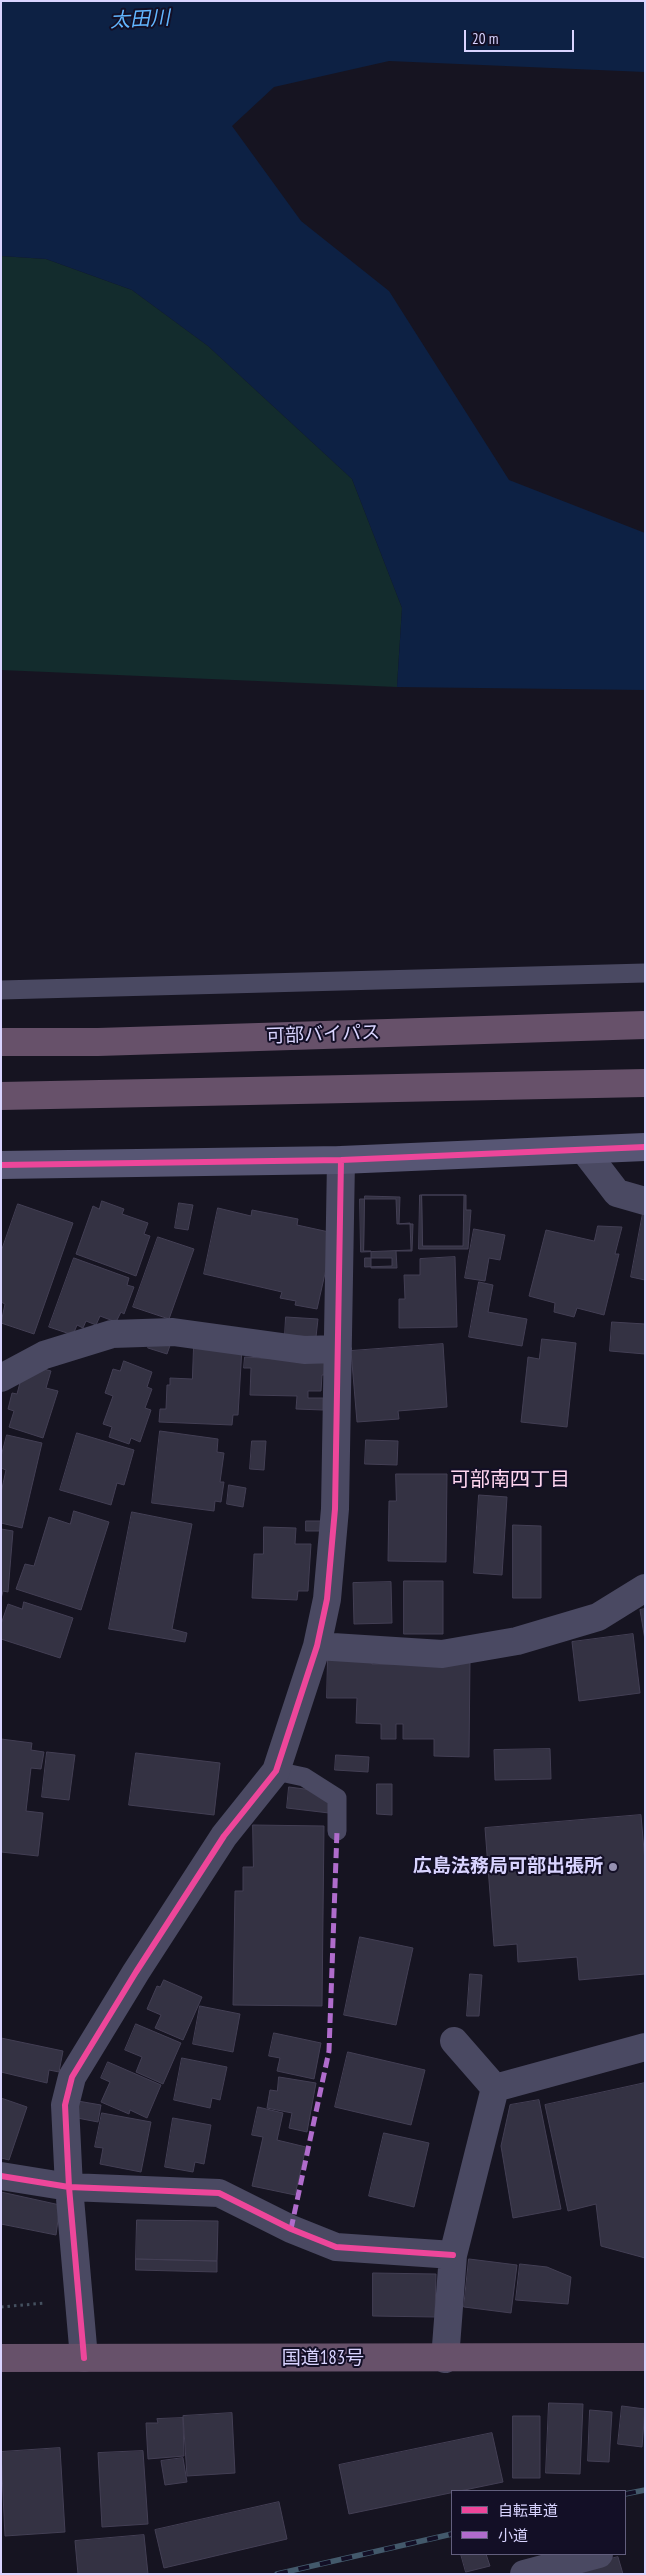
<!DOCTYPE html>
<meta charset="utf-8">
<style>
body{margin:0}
#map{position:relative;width:646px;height:2575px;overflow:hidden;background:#161421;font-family:"PT Sans Narrow","Noto Sans JP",sans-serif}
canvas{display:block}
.frame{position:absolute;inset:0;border:2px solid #d9d4ff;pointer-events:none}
.legend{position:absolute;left:451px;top:2490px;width:175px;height:65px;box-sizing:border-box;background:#130f26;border:1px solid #625e7d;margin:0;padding:6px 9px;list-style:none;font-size:15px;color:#d9d4ff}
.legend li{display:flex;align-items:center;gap:10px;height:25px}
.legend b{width:25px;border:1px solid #625e7d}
.scale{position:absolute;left:464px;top:30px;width:110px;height:22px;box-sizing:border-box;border:2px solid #d9d4ff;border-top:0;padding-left:6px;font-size:15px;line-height:18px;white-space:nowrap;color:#d9d4ff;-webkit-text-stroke:4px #130f26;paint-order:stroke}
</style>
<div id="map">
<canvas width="646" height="2575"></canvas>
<div class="frame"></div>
<ul class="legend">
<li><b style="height:6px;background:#ed469a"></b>自転車道</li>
<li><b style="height:6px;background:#b06ccc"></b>小道</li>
</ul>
<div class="scale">20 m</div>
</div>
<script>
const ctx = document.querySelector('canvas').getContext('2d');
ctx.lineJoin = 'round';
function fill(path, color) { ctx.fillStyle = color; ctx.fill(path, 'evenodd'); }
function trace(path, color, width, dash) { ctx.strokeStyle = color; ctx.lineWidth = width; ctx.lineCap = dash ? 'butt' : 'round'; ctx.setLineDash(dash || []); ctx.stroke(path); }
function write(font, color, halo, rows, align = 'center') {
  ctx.font = font + ' "PT Sans Narrow","Noto Sans JP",sans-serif'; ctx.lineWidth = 4; ctx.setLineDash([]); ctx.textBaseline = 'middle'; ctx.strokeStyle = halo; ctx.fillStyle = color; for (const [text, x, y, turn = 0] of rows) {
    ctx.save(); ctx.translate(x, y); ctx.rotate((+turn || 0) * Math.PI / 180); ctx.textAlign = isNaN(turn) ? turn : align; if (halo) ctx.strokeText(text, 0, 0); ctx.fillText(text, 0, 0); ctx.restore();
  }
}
fill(new Path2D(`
 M1 256 46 259 132 290 208 346 352 479 402 608 397 687 1 670Z`), '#132c2d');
fill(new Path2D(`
 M1 1H645V72L389 61 274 87 232 126 301 221 389 291 509 480 645 533V690L397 687 402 608 352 479 208 346 132 290 46 259 1 256Z`), '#0d2144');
const building = new Path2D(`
 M420 1195H466V1210H471L468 1249H419Z
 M422 1195H464L463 1246H423Z
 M365 1196 400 1197 399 1224H413L412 1251H396L397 1268H371V1251H364Z
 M360 1199H396L397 1224 410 1223 411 1250 361 1252Z
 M102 1201 124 1209 122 1214 148 1223 144 1234 150 1236 136 1276 76 1254 93 1206 99 1209Z
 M179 1203 193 1205 188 1230 175 1228Z
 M18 1204 73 1223 34 1334 1 1323 5 1304 1 1302V1252Z
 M218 1208 251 1216 252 1210 298 1219 297 1225 329 1232 331 1247 317 1309 295 1305 296 1301 280 1298 282 1292 204 1274Z
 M643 1213 645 1214V1280L631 1277Z
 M598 1226 622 1227 615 1254H619L604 1315 577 1308 574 1317 554 1312 555 1303 529 1296 546 1230 594 1241Z
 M474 1229 505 1235 500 1260 489 1258 485 1281 465 1278Z
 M158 1237 194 1249 169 1319 133 1307Z
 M455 1257 457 1327 399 1328V1299H405L404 1275H420V1259Z
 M74 1258 129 1278 127 1285 134 1287 124 1314 121 1312 116 1322 100 1316 96 1325 86 1321 83 1328 77 1325 73 1335 49 1327Z
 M365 1258H392V1266L365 1267Z
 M479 1282 493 1285 488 1312 527 1319 522 1346 469 1337Z
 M286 1317 318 1319 316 1337 285 1335Z
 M612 1322 645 1324V1354L610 1351Z
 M152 1336 173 1337 167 1354 148 1348Z
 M542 1339 576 1343 567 1427 521 1422 528 1357 539 1359Z
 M443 1344 447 1407 398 1411 399 1419 357 1422 351 1351Z
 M194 1346 242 1348 238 1415H233L232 1425 159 1422 160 1409H166L167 1385H170V1378L192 1379Z
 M245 1357 327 1362 326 1375H322L321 1391H308V1398H323V1410L296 1409 297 1396 250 1395 251 1368H244Z
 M124 1361 152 1372 147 1387 152 1389 145 1408 151 1410 140 1442 131 1438 129 1444 109 1437 112 1427 103 1424 113 1396 105 1393 113 1369 120 1371Z
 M36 1367 51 1371 46 1388 58 1391 43 1438 9 1427 14 1411 8 1409 12 1393 17 1394 22 1375Z
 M160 1431 218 1439 217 1452 224 1453 220 1482H224L221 1502 215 1501 214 1511 152 1503Z
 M77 1433 134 1450 124 1485 117 1483 111 1505 60 1490Z
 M7 1435 42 1443 22 1528 1 1523V1493L6 1470 1 1468V1457Z
 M366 1440 398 1441 397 1465 365 1464Z
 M252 1441H266L264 1470 250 1469Z
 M396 1474H447L446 1562 388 1561 389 1501H396Z
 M229 1485 246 1488 243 1507 227 1504Z
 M479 1495 507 1497 502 1575 474 1573Z
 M74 1511 109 1522 81 1610 16 1589 25 1564 34 1566 49 1517 70 1524Z
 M132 1512 192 1524 172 1629 187 1633 185 1642 109 1629Z
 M306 1521H325V1531H306Z
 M513 1525 541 1526V1598H513Z
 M264 1527 296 1528 295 1544H311L308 1591H298L297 1600 252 1598 254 1554H263Z
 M1 1529 13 1531 8 1592 3 1591 1 1599Z
 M404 1581H443V1634H404Z
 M391 1582 392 1623 354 1624 353 1583Z
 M24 1602 73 1618 60 1658 1 1639V1624L8 1604 22 1609Z
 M645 1609V1640L640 1610Z
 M633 1634 640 1693 579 1701 572 1642Z
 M328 1657H372V1664H403L470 1658 469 1757 434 1756V1739H403V1724H396V1739H381V1724L356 1723 357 1698H327Z
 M1 1739 32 1743 31 1750 44 1752 41 1769 31 1768 26 1811 43 1813 38 1856 1 1852Z
 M550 1749 551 1779 495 1780 494 1750Z
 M47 1752 75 1755 69 1800 42 1797Z
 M136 1753 220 1763 214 1815 129 1805Z
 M336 1755 369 1757 368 1772 335 1770Z
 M377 1784H392V1815L377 1814Z
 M289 1787 312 1790 330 1802 329 1813 287 1808Z
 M641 1815 645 1862V1974L579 1980 577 1957 518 1962 517 1944 494 1946 485 1828Z
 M253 1825 324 1826 322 2006 233 2005 235 1891H243V1867H253Z
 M360 1937 413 1948 396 2025 344 2015Z
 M470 1974 482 1975 479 2016H467Z
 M164 1980 202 1997 183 2040 155 2028 161 2015 147 2009 157 1986 160 1987Z
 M200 2006 240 2014 233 2052 193 2044Z
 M136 2024 181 2043 163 2084 136 2072 142 2057 125 2050Z
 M274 2033 321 2043 314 2079 277 2071 280 2058 269 2056Z
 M1 2038 63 2051 59 2072 49 2070 47 2083 1 2072Z
 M348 2052 425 2070 411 2125 335 2107Z
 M182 2058 227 2067 220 2100 212 2098 210 2108 174 2100Z
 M108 2062 161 2085 147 2118 130 2110 129 2114 101 2102 110 2082 101 2078Z
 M279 2077 316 2083 307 2132 289 2128 292 2113 267 2108 270 2090 277 2091Z
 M645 2083V2258L601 2246 596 2204 568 2211 545 2105Z
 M1 2098 27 2107 9 2160 1 2158Z
 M72 2100 101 2105 98 2122 72 2117Z
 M539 2100 561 2209 513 2218 501 2146 510 2105Z
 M258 2107 283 2113 277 2140 306 2147 295 2195 252 2186 263 2137 252 2135Z
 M102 2113 151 2122 141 2172 100 2164 103 2148 95 2147Z
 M173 2118 211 2125 204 2164 195 2162 193 2172 165 2167Z
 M384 2133 429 2143 414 2207 369 2196Z
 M1 2192 60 2205 56 2235 1 2224Z
 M137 2220 218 2221 217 2261 136 2259Z
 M136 2259 217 2261V2272L136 2270Z
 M469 2259 517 2265 511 2313 464 2307Z
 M520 2264 547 2267 571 2277 568 2304 516 2300Z
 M373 2273 436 2274 435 2317 373 2316Z
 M549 2403 583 2404 580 2474 546 2473Z
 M622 2406 645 2409 642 2447 618 2444Z
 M590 2410 612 2412 609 2462 588 2461Z
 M232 2413 235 2473 187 2476 183 2416Z
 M513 2416H540V2478H513Z
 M183 2418 184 2456 148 2459 146 2423H158L157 2419Z
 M492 2433 503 2482 349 2514 339 2465Z
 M60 2448 65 2532 5 2536 1 2452Z
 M143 2451 148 2524 102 2527 98 2453Z
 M183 2458 187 2482 165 2485 161 2461Z
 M279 2502 287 2539 164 2568 155 2530Z
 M144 2535 148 2574H78L75 2541Z
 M461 2554H486L490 2566 466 2572Z
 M618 2557 623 2574H583L581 2567Z`);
fill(building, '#343243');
trace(building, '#433f54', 1);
trace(new Path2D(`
 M1 2307 45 2303`), '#44505f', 3, [2.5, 4]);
trace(new Path2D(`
 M1 990 645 973
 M276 1771 304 1777 337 1798V1831`), '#4a4962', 19);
trace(new Path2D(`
 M584 1150 617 1193 645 1201
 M1 1378 44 1355 112 1334 173 1332 304 1350 338 1349
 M317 1646 442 1654 517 1641 598 1617 645 1588
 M495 2088 645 2047
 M1 2176 69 2187 219 2193 291 2229 336 2247 453 2255
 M84 2358 69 2187 65 2105 72 2077 136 1972 224 1836 276 1771 317 1646 327 1599 335 1509 341 1160
 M445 2359 453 2255 495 2088 454 2041
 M524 2574 599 2554`), '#4a4962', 28);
trace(new Path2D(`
 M1 1165 341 1160 645 1147`), '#575674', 28);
trace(new Path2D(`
 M1 1042H98L645 1025
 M1 1096 645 1083
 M1 2358 645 2357`), '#67516a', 28);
const rail = new Path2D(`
 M625 2494 645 2490
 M277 2574 452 2534`);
trace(rail, '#43596b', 5.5);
trace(rail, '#130f26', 4, [11]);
trace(new Path2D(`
 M291 2229 329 2051 337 1831`), '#b06ccc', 5, [10, 5]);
trace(new Path2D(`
 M1 1165 341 1160 645 1147
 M1 2176 69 2187 219 2193 291 2229 336 2247 453 2255
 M84 2358 69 2187 65 2105 72 2077 136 1972 224 1836 276 1771 317 1646 327 1599 335 1509 341 1160`), '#ed469a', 6);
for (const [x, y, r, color] of [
 [613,1867,5,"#9591b1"]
]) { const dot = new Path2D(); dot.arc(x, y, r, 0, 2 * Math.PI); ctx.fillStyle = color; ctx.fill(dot); trace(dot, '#130f26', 2); }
write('19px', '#d9d4ff', '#130f26', [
 ["可部バイパス",323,1035,-2],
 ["国道183号",323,2359]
]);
write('bold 19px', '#d9d4ff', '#130f26', [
 ["広島法務局可部出張所",603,1867]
], 'right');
write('italic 20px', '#62b6ff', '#130f26', [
 ["太田川",140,20,-3]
]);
write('20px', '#ffd6f0', '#130f26', [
 ["可部南四丁目",510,1480]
]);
</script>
